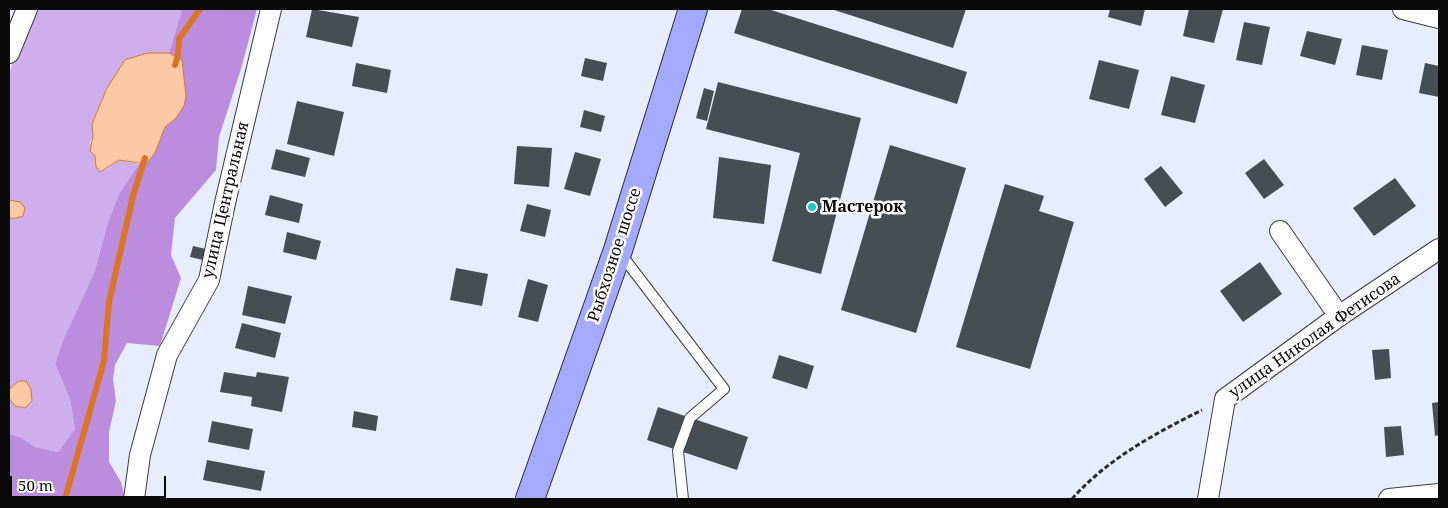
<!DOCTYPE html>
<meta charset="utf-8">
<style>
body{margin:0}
#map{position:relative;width:1448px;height:508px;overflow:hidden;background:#e8ecff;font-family:"Noto Serif",serif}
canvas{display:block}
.frame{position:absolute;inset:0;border:10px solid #0a0a0a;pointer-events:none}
.scale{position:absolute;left:10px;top:476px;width:156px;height:22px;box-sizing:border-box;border:2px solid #0a0a0a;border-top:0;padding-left:6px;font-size:15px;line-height:18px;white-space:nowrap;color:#0a0a0a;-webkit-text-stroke:4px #fff;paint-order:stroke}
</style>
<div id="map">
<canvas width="1448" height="508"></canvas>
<div class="frame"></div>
<div class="scale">50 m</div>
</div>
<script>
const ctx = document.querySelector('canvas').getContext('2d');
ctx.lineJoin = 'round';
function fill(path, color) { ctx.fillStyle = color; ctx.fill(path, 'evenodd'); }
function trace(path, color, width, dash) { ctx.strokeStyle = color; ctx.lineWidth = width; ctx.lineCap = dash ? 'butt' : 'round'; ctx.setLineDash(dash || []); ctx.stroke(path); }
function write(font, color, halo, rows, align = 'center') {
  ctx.font = font + ' "Noto Serif",serif'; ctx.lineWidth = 5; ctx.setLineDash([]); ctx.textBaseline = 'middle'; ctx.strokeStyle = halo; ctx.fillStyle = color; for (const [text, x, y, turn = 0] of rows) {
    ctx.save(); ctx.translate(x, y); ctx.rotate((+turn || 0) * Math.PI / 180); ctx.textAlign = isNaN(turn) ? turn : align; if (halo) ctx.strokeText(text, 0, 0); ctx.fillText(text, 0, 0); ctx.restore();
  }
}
fill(new Path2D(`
 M36 9H182L169 53H148L107 88 92 124 93 136 90 142 95 156V163L105 170 119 160 139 164 119 194 107 225 95 271 64 338 55 364 70 399 75 429 58 452 35 447 20 437 9 434V398L15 406 25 408 14 385 9 390V217L13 219 14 200H9V74L24 30Z`), '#ceaeed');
fill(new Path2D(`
 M182 9H257L241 69 219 137 216 170 175 218 171 255 181 278 160 346 127 343 115 365 113 379 116 401 109 432V462L121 482 125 499H9V434L20 437 35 447 58 452 75 429 70 399 55 364 64 338 95 271 107 225 119 194 139 164H146L155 153 165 127 176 118 186 96 182 61 169 53Z`), '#bc8cdf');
const water = new Path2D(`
 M148 53H169L182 60 186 96 184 106 176 118 165 127 155 153 146 164 119 160 100 172 96 167 95 156 90 151 93 136 92 124 107 88 125 60Z
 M9 200 20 202 25 208 23 216 13 219 9 217Z
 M19 381H26L31 389 32 401 25 408 15 406 9 398V390Z`);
fill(water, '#fcc9a6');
trace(water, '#db7426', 1);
trace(new Path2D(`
 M175 65 178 55 179 39 200 9
 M65 499 104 361 109 302 133 196 145 158`), '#db7426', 6);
fill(new Path2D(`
 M312 9 359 17 352 47 306 37Z
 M742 9H768L967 72 957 104 734 33Z
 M831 9H966L953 48Z
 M1110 9H1145L1141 26 1108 17Z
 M1189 9H1223L1214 43 1183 36Z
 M1244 22 1270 27 1262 65 1236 60Z
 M1307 31 1342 39 1335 65 1300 56Z
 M1362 45 1388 50 1382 80 1356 75Z
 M585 58 607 63 603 81 581 76Z
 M1099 60 1139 70 1129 109 1089 99Z
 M356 63 391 70 387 93 352 86Z
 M1425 63 1439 66V97L1419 93Z
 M1171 76 1205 85 1195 123 1161 115Z
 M718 82 861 118 821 274 772 261 800 153 706 129Z
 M704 88 714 91 707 121 696 118Z
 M297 101 344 112 334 156 287 144Z
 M584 110 605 116 601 132 580 127Z
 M890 145 966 168 916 333 841 310Z
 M517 146 552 148 549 187 514 184Z
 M276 149 310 158 305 177 271 169Z
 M575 152 601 159 590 196 564 189Z
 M719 157 771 165 764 224 713 218Z
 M1264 159 1284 185 1264 199 1245 173Z
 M1161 166 1183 193 1165 207 1144 179Z
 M1395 178 1416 206 1374 236 1353 208Z
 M1005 184 1044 196 1039 211 1074 222 1030 369 956 347Z
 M270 195 303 204 299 223 265 215Z
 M527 204 551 210 545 237 520 231Z
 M287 232 321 241 316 260 283 252Z
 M193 246 206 249 203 260 190 257Z
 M1260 262 1282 294 1243 322 1220 291Z
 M456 268 488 274 482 306 450 300Z
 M528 279 548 285 538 322 518 317Z
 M248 286 292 296 285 324 242 315Z
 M242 323 281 333 275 358 235 348Z
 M1389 349 1391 378 1375 380 1372 350Z
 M779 355 814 366 807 389 772 378Z
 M224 372 256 377 257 372 289 377 282 412 251 406 252 397 220 392Z
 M1439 402V435L1435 436 1432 403Z
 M658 407 748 437 737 470 647 440Z
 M354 411 378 416 376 431 352 427Z
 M212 421 253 429 249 450 208 442Z
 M1401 426 1404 455 1386 457 1384 427Z
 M207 460 265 471 261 491 203 480Z`), '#464e54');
const lane = new Path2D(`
 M620 253 724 389 690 418 678 451 683 499`);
const street = new Path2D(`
 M1403 9 1439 18
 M9 53 27 9
 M1280 231 1339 316
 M134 499 140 455 167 355 209 280 225 203 271 9
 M1208 499 1225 399 1339 316 1439 249
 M1389 499 1439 494`);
const secondary = new Path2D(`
 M530 499 618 250 693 9`);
trace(lane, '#3d3d3d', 12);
trace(street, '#3d3d3d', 22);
trace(secondary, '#2c2c2c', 30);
trace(new Path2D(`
 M1072 499C1107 459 1156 433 1202 410`), '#2c2c2c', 3, [5, 2.5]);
trace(lane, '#fff', 10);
trace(street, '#fff', 20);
trace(secondary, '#a3aaff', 28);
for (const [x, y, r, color] of [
 [812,207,5,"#16c7c4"]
]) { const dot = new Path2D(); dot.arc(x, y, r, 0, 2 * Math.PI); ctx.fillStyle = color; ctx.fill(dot); trace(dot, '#fff', 2); }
write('16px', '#0a0a0a', '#fff', [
 ["улица Центральная",226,200,-77],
 ["Рыбхозное шоссе",615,255,-72],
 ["улица Николая Фетисова",1315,336,-35]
]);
write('bold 16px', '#0a0a0a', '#fff', [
 ["Мастерок",822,207]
], 'left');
</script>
